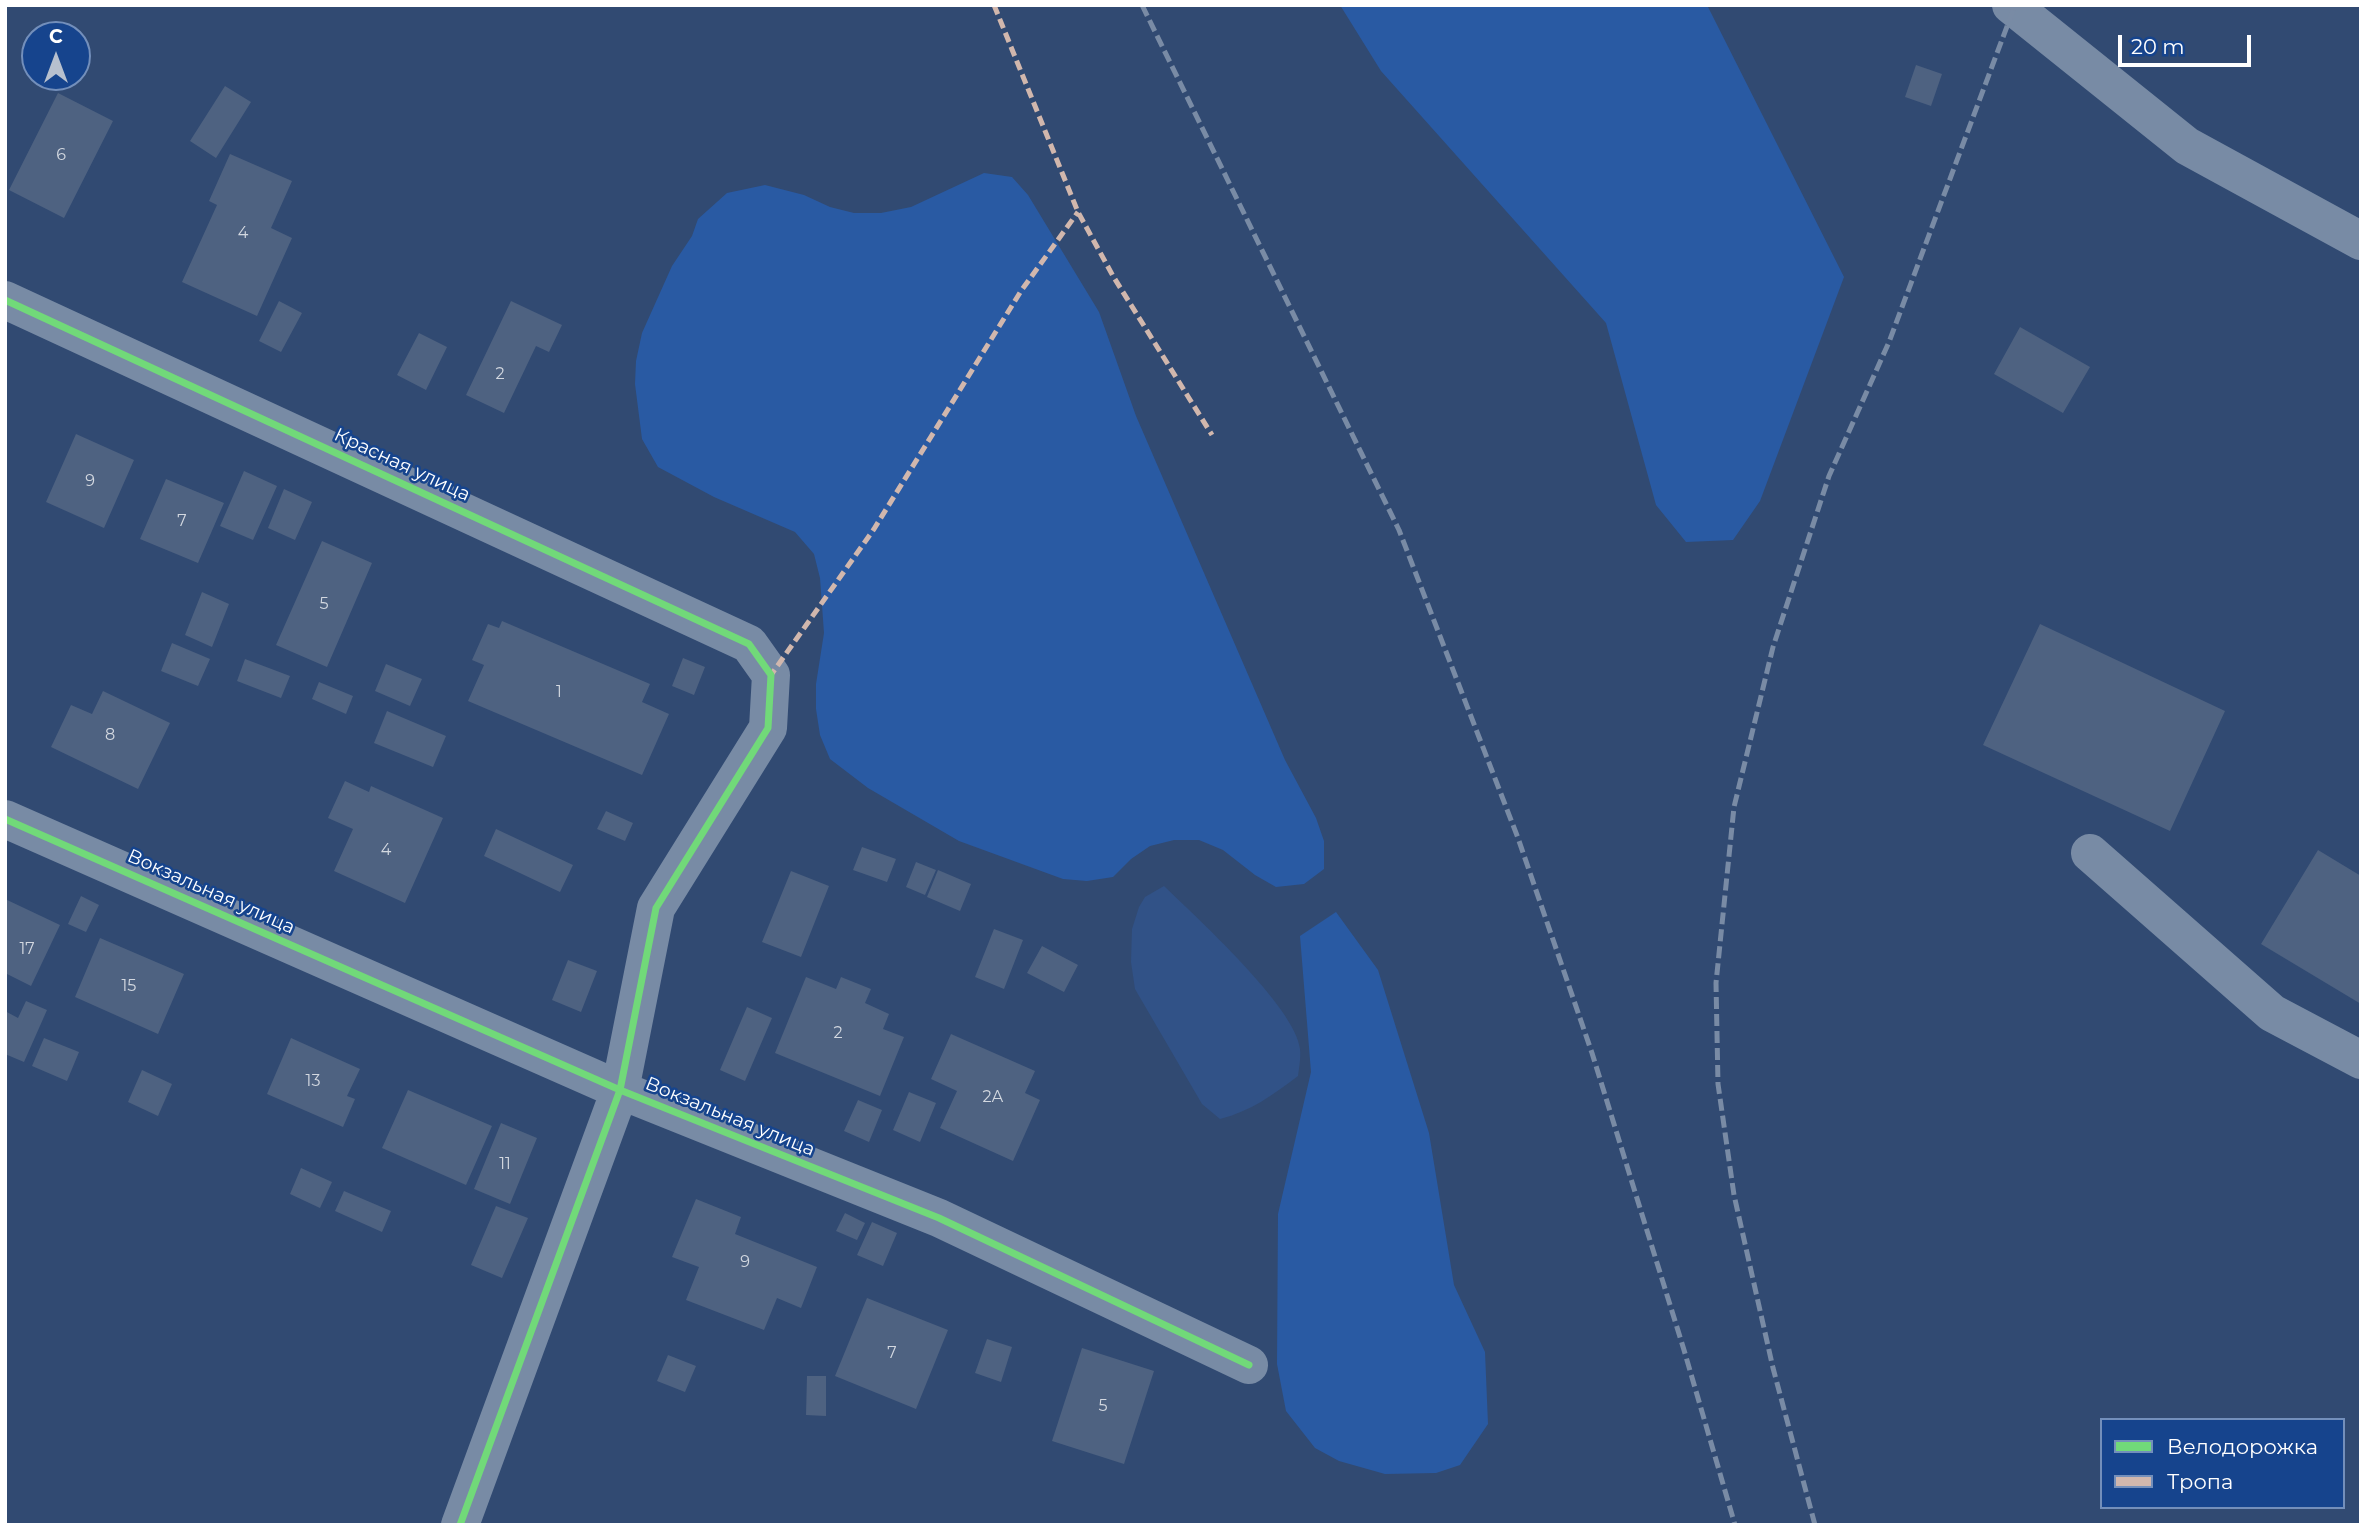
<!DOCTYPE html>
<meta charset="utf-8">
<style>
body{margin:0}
#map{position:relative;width:2366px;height:1530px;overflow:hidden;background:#314a72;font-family:Montserrat,sans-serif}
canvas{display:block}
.frame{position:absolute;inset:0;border:7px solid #fff;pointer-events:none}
.legend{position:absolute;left:2100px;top:1418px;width:245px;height:91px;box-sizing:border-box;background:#16448d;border:2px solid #738fbb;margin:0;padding:9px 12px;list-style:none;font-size:21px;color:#fff}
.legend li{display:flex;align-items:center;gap:14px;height:35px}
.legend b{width:35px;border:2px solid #738fbb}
.north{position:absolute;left:21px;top:21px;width:70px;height:70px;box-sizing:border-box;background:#16448d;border:2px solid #738fbb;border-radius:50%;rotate:0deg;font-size:19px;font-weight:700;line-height:28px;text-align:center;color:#fff}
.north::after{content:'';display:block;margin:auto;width:24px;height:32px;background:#b7c0ce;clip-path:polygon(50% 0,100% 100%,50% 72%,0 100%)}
.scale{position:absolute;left:2118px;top:35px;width:133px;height:32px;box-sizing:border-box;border:4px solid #fff;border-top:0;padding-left:9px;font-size:21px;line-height:24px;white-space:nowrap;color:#fff;-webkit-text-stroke:5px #16448d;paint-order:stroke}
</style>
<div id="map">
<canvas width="2366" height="1530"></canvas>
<div class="frame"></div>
<ul class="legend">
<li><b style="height:9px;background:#71d979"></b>Велодорожка</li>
<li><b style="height:9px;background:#d1b7ad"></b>Тропа</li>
</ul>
<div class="north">С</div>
<div class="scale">20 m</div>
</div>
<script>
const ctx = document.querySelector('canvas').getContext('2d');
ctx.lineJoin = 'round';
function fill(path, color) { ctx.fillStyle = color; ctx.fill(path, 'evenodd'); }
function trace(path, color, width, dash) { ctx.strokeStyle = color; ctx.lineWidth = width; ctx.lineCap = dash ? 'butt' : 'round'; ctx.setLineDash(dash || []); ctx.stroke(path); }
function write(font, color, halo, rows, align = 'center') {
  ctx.font = font + ' Montserrat,sans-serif'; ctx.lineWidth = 5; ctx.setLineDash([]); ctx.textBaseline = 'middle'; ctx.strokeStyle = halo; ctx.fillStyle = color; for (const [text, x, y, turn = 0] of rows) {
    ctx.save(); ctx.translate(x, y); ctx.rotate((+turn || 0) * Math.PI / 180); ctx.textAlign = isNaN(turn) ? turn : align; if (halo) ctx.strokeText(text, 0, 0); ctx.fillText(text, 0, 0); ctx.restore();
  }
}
fill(new Path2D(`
 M1340 5H1707L1844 277 1760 501 1733 540 1686 542 1656 505 1606 323 1381 71Z
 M984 173 1012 177 1028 195 1099 312 1136 416 1285 760 1316 818 1324 841V869L1304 884 1276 887 1255 875 1223 850 1199 840H1174L1150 846 1131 859 1113 877 1087 881 1063 879 959 841 868 788 830 759 820 735 816 709V684L824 633 820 578 814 554 795 532 714 497 658 467 642 439 635 384 636 361 642 333 672 266 692 236 698 219 727 193 765 185 804 195 830 207 854 213H881L911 207Z
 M1336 912 1378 970 1429 1133 1454 1285 1485 1352 1488 1424 1460 1465 1436 1473 1385 1474 1339 1461 1315 1448 1286 1411 1277 1364 1278 1214 1311 1072 1300 936Z`), '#295aa3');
fill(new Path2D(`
 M1164 886C1196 917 1296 1008 1300 1049 1301 1058 1299 1068 1298 1076 1273 1095 1251 1111 1220 1119L1202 1104 1135 989 1131 962 1132 929 1139 907 1145 897Z`), '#315287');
fill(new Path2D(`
 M1916 65 1942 74 1931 106 1905 97Z
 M225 86 251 102 216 158 190 141Z
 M58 93 113 121 64 218 9 190Z
 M230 154 292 181 271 228 292 238 257 316 182 282 217 205 209 201Z
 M279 301 302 313 281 352 259 341Z
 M511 301 562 325 549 352 536 346 504 413 466 395Z
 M2020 327 2090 367 2063 413 1994 374Z
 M419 333 447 347 426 390 397 375Z
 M76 434 134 460 104 528 46 502Z
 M244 471 277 486 253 540 220 526Z
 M166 479 224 503 198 563 140 539Z
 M284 489 312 502 295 540 268 528Z
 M322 541 372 563 327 667 276 645Z
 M202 592 229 604 212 647 185 635Z
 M502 621 650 684 642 702 669 714 642 775 468 701 484 665 472 660 488 624 499 628Z
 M2040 624 2225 711 2170 831 1983 745Z
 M172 643 210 659 198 686 161 671Z
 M683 658 705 667 694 695 672 686Z
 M245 659 290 676 281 698 237 681Z
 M386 664 422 679 410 706 375 691Z
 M319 682 353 696 346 714 312 699Z
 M103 691 170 723 138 789 51 747 71 705 92 714Z
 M387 711 446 736 433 767 374 743Z
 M345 781 369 792 371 786 443 818 405 903 334 871 353 829 328 818Z
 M606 811 633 823 625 841 597 829Z
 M496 829 573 865 560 892 484 856Z
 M862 847 896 859 887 882 853 870Z
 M2318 850 2361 876V1004L2261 944Z
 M916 862 936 870 925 895 906 887Z
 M938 870 971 884 960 911 927 897Z
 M791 871 829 886 801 957 762 942Z
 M81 896 99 905 86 932 68 924Z
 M5 899 60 925 31 986 5 973Z
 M994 929 1023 940 1004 989 975 977Z
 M100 938 184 974 158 1034 75 997Z
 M1042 946 1078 965 1064 992 1027 973Z
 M568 960 597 971 581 1012 552 1000Z
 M806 977 836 989 841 977 871 989 865 1003 889 1014 883 1029 904 1037 880 1096 775 1053Z
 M26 1001 47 1010 24 1062 5 1054V1011L18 1018Z
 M747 1007 772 1018 745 1081 720 1070Z
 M951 1034 1035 1071 1025 1093 1040 1100 1013 1161 940 1128 957 1091 931 1079Z
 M44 1038 79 1052 67 1081 32 1066Z
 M291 1038 360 1069 347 1096 355 1099 343 1127 267 1094Z
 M142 1070 172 1084 158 1116 128 1102Z
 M408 1090 492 1126 466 1185 382 1148Z
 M909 1092 936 1103 920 1142 893 1130Z
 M858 1100 882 1110 869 1142 844 1131Z
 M501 1123 537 1138 510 1204 474 1189Z
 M301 1168 332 1182 320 1208 290 1194Z
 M344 1191 391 1211 382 1232 335 1211Z
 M696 1199 741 1217 735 1234 817 1267 801 1308 777 1298 764 1330 686 1300 699 1267 672 1257Z
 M496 1206 528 1218 502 1278 471 1265Z
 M845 1213 865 1223 857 1240 836 1231Z
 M872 1222 897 1233 883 1266 857 1255Z
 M867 1298 948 1330 916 1409 835 1376Z
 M987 1339 1012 1347 1001 1382 975 1373Z
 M1082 1348 1154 1371 1124 1464 1052 1441Z
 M668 1355 696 1366 685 1392 657 1381Z
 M807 1376H826V1416L806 1415Z`), '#4e6281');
trace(new Path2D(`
 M2011 5 2187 146 2361 241
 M5 300 749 644 771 675 768 728 656 908 620 1090 460 1525
 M5 819 620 1090 939 1218 1249 1365
 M2090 853 2272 1013 2361 1060`), '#788ba5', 38);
trace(new Path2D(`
 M1142 5 1399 530 1518 838 1592 1053 1684 1350 1735 1525
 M1815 1525 1773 1368 1734 1195 1718 1084 1716 983 1734 807 1773 647 1829 476 1889 342 2015 5`), '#798ba5', 5, [12, 5]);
trace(new Path2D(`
 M994 5 1078 212 1113 276 1212 435
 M769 672 771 675 874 529 1021 291 1078 212`), '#d1b7ad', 5, [10, 5]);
trace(new Path2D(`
 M5 300 749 644 771 675 768 728 656 908 620 1090 460 1525
 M5 819 620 1090 939 1218 1249 1365`), '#71d979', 7);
write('16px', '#d3d8e0', null, [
 ["6",61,155],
 ["4",243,233],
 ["2",500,374],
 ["9",90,481],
 ["7",182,521],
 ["5",324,604],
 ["1",559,692],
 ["8",110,735],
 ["4",386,850],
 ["17",27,949],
 ["15",129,986],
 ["2",838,1033],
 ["13",313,1081],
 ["2А",993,1097],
 ["11",505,1164],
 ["9",745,1262],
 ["7",892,1353],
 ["5",1103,1406]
]);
write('19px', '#fff', '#16448d', [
 ["Красная улица",402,465,25],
 ["Вокзальная улица",211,892,24],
 ["Вокзальная улица",730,1117,22]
]);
</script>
